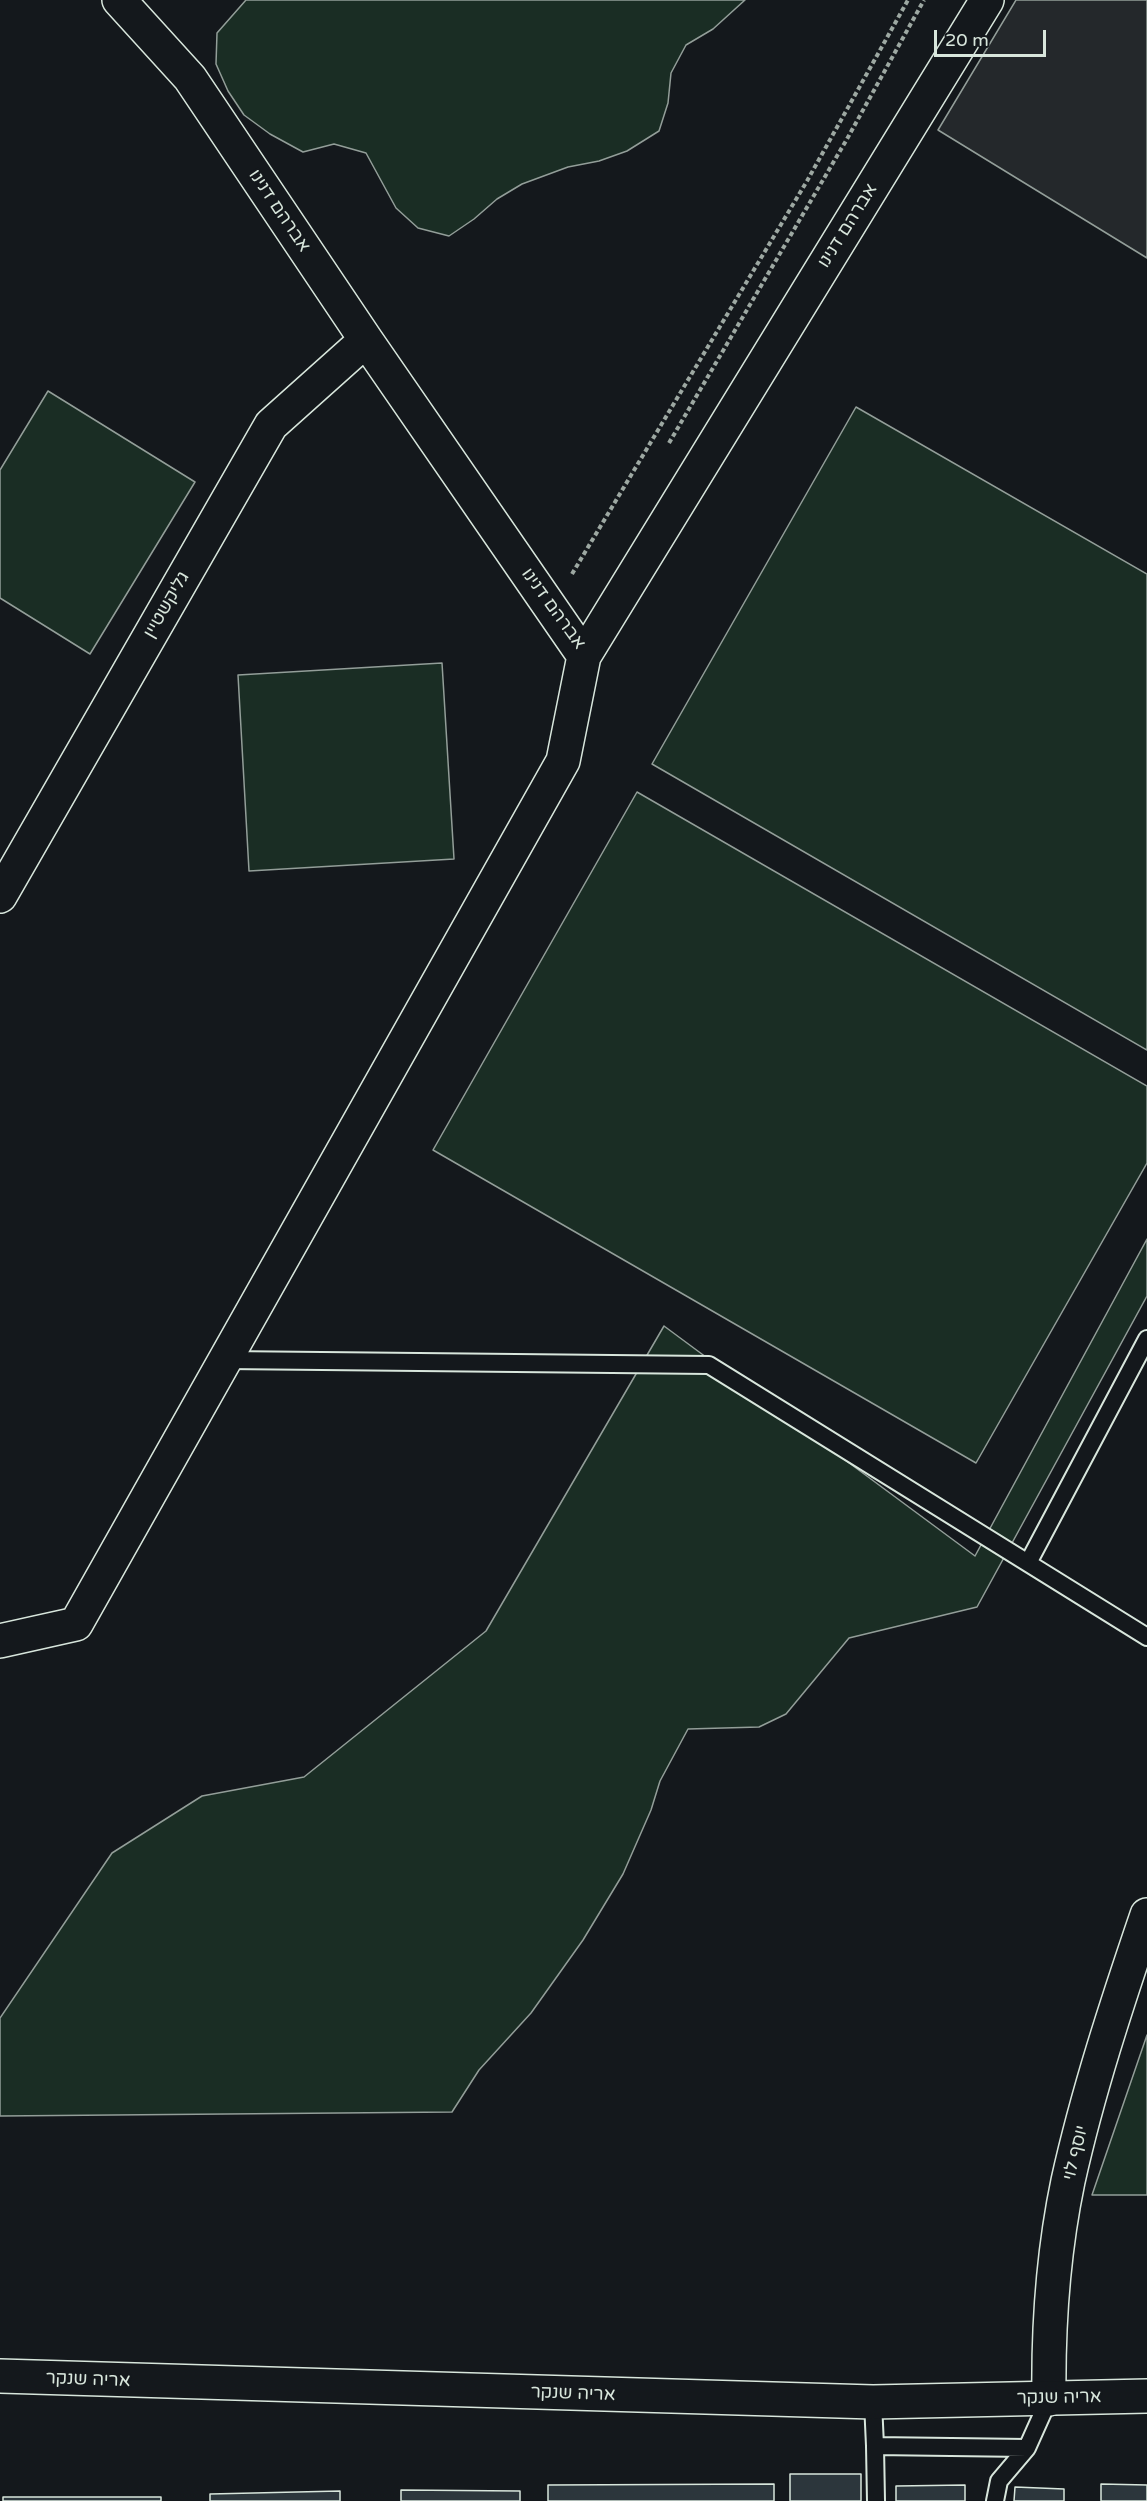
<!DOCTYPE html>
<meta charset="utf-8">
<style>
body{margin:0}
#map{position:relative;width:1147px;height:2501px;overflow:hidden;background:#14181c;font-family:"Varela Round",sans-serif}
canvas{display:block}
.scale{position:absolute;left:934px;top:30px;width:112px;height:27px;box-sizing:border-box;border:3px solid #d8e6dc;border-top:0;padding-left:8px;font-size:18px;line-height:21px;white-space:nowrap;color:#d8e6dc;-webkit-text-stroke:4px #14181c;paint-order:stroke}
</style>
<div id="map">
<canvas width="1147" height="2501"></canvas>
<div class="scale">20 m</div>
</div>
<script>
const ctx = document.querySelector('canvas').getContext('2d');
ctx.lineJoin = 'round';
function fill(path, color) { ctx.fillStyle = color; ctx.fill(path, 'evenodd'); }
function trace(path, color, width, dash) { ctx.strokeStyle = color; ctx.lineWidth = width; ctx.lineCap = dash ? 'butt' : 'round'; ctx.setLineDash(dash || []); ctx.stroke(path); }
function write(font, color, halo, rows, align = 'center') {
  ctx.font = font + ' "Varela Round","Noto Sans Hebrew",sans-serif'; ctx.lineWidth = 4.5; ctx.setLineDash([]); ctx.textBaseline = 'middle'; ctx.strokeStyle = halo; ctx.fillStyle = color; for (const [text, x, y, turn = 0] of rows) {
    ctx.save(); ctx.translate(x, y); ctx.rotate((+turn || 0) * Math.PI / 180); ctx.textAlign = isNaN(turn) ? turn : align; if (halo) ctx.strokeText(text, 0, 0); ctx.fillText(text, 0, 0); ctx.restore();
  }
}
const green = new Path2D(`
 M246 0H745L713 29 686 45 671 73 668 103 659 131 627 151 599 161 568 167 522 184 497 199 474 219 449 236 418 228 396 208 366 153 334 144 303 152 270 134 244 115 228 91 216 64 217 33Z
 M48 391 195 482 90 654 0 598V470Z
 M856 407 1147 574V1050L652 764Z
 M442 663 454 859 249 871 238 675Z
 M637 792 1147 1086V1163L976 1463 433 1150Z
 M1147 1239V1296L977 1607 849 1638 786 1714 759 1727 688 1729 660 1781 651 1810 623 1874 583 1940 531 2013 479 2070 452 2112 0 2116V2018L112 1853 202 1796 304 1777 486 1631 664 1326 975 1556Z
 M1147 2035V2195H1092Z`);
fill(green, '#1a2d24');
trace(green, '#939e99', 1.5);
const parking = new Path2D(`
 M1016 0H1147V258L938 130Z`);
fill(parking, '#24282b');
trace(parking, '#939e99', 1.5);
const building = new Path2D(`
 M790 2474H861V2501H790Z
 M774 2484V2501H548V2485Z
 M1101 2484 1147 2485V2501H1101Z
 M965 2485V2501H896V2486Z
 M1015 2487 1064 2489V2501H1014Z
 M401 2490 520 2491V2501H401Z
 M340 2491V2501H210V2494Z
 M3 2497H161V2501H3Z`);
fill(building, '#2c363c');
trace(building, '#d8e6dc', 1.5);
const service = new Path2D(`
 M225 1360 709 1365 1147 1637
 M1028 1563 1147 1339
 M873 2402 875 2446 1027 2448 1049 2399
 M875 2446 876 2501
 M995 2501 999 2481 1027 2448`);
const minor = new Path2D(`
 M119 0 190 78 366 340 584 656
 M0 896 271 425 366 340
 M0 1641 76 1624 563 761 584 656 987 0
 M1049 2399C1048 2326 1053 2253 1068 2181 1088 2091 1117 2003 1147 1915`);
const tertiary = new Path2D(`
 M0 2376 873 2402 1147 2396`);
trace(service, '#d8e6dc', 20);
trace(minor, '#d8e6dc', 36);
trace(tertiary, '#d8e6dc', 36);
trace(new Path2D(`
 M669 443 847 139 924 0
 M572 574 807 181 908 0`), '#9da8a2', 4, [4.5, 3]);
trace(service, '#14181c', 16);
trace(minor, '#14181c', 33);
trace(tertiary, '#14181c', 33);
write('18px', '#d8e6dc', '#14181c', [
 ["אברהם דנינו",279,211,56],
 ["אברהם דנינו",848,226,-58],
 ["גליקשטיין",167,605,-60],
 ["אברהם דנינו",553,609,54],
 ["יוסף לוי",1076,2153,-76],
 ["אריה שנקר",88,2380,2],
 ["אריה שנקר",573,2394,2],
 ["אריה שנקר",1059,2398,-1]
]);
</script>
